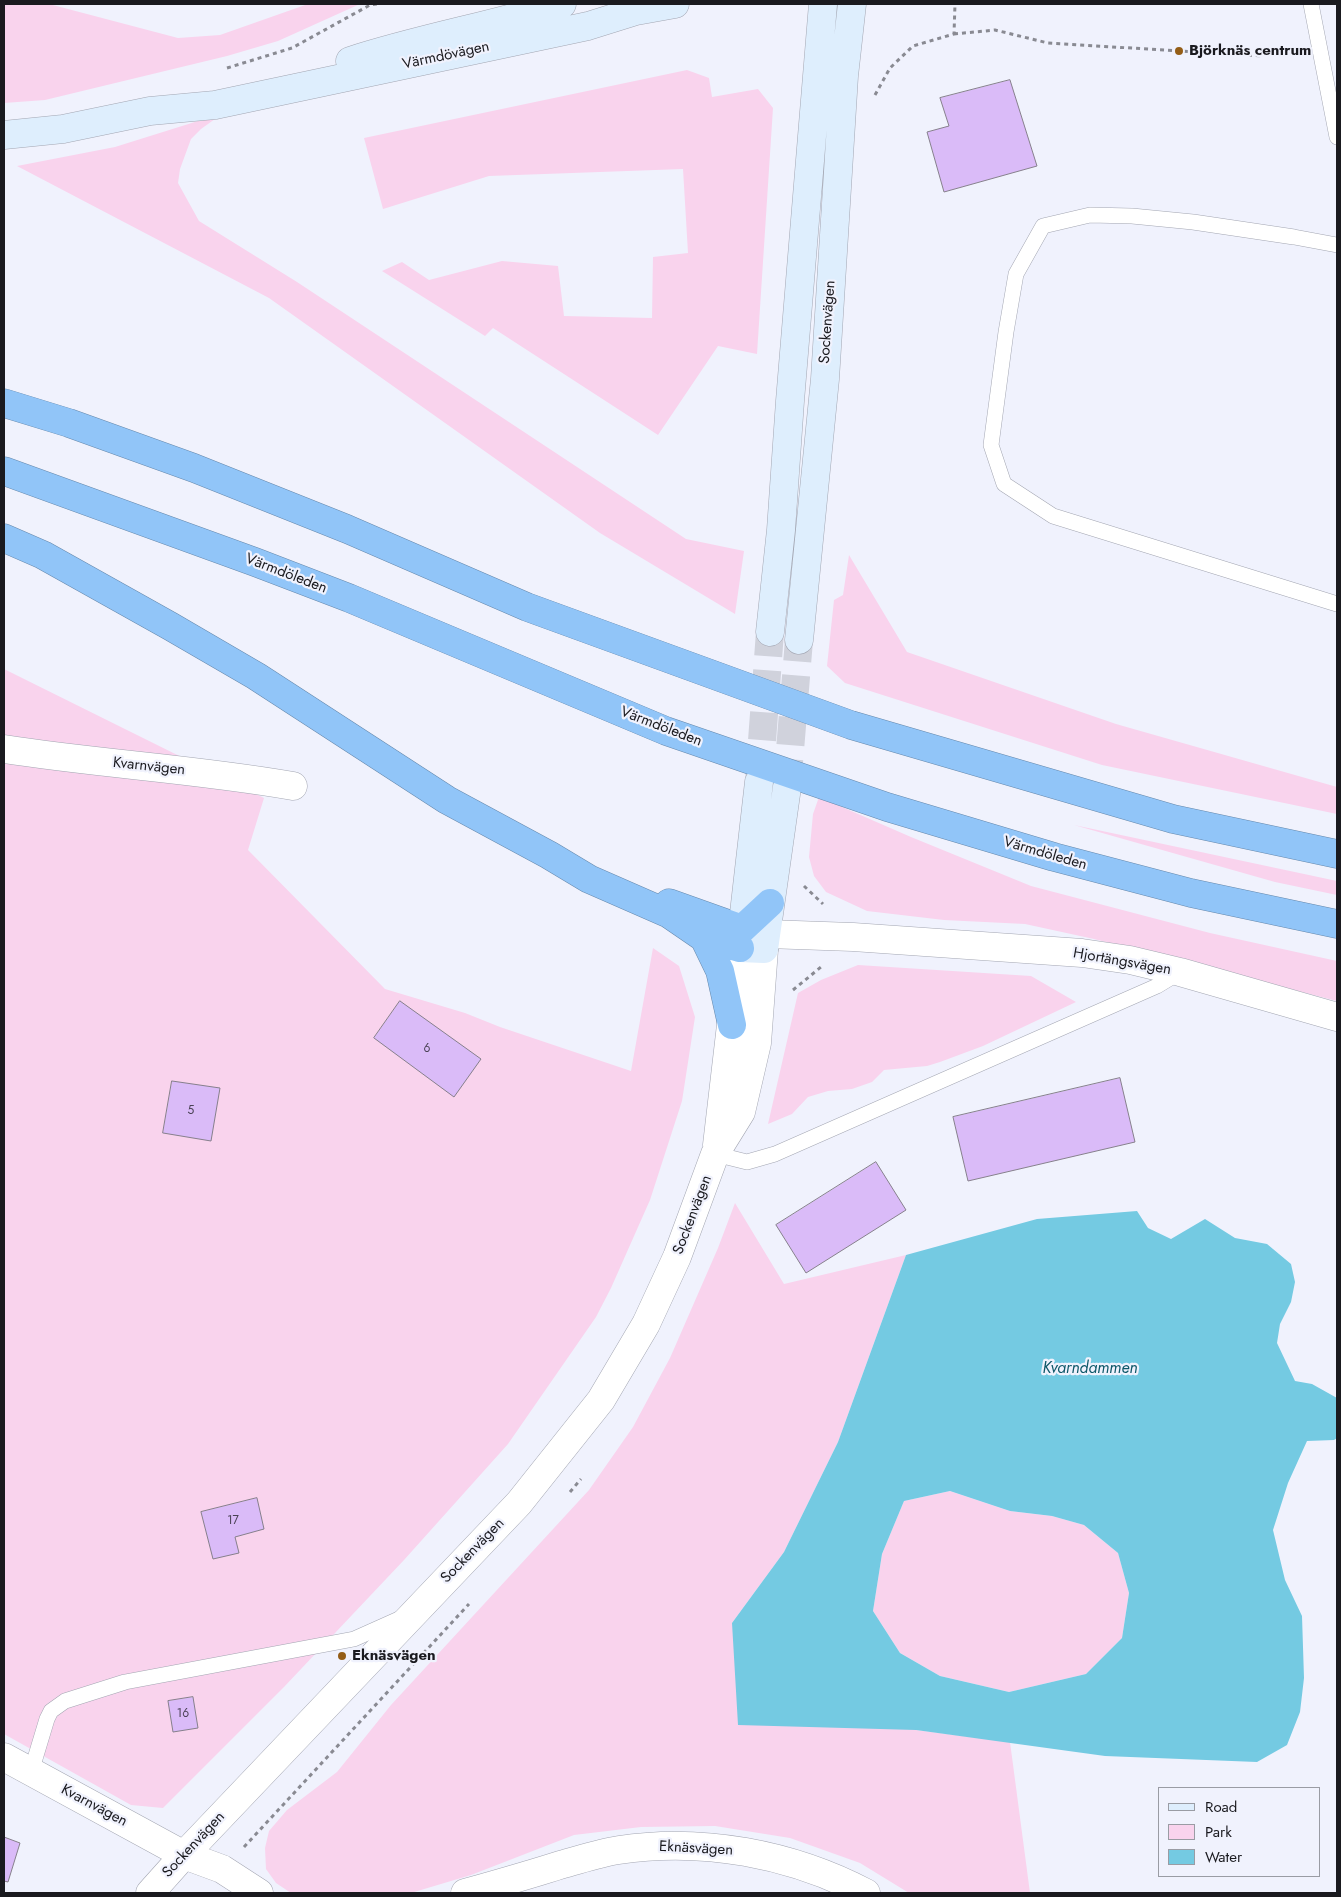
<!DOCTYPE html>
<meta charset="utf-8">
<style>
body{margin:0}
#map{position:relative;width:1341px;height:1897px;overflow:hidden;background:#f0f2fd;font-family:Jost,sans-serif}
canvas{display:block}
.frame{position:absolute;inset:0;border:5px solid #1a1a1f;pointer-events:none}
.legend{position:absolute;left:1158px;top:1787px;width:162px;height:90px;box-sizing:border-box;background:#f0f2fd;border:1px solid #9a9ca4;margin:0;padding:6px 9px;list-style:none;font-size:15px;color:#1a1a1f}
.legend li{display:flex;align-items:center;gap:10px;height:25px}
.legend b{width:25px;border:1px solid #9a9ca4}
</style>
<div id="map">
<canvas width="1341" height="1897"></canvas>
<div class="frame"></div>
<ul class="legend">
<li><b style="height:6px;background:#deeefd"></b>Road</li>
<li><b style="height:14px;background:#f9d3ed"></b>Park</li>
<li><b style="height:14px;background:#74cae2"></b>Water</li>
</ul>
</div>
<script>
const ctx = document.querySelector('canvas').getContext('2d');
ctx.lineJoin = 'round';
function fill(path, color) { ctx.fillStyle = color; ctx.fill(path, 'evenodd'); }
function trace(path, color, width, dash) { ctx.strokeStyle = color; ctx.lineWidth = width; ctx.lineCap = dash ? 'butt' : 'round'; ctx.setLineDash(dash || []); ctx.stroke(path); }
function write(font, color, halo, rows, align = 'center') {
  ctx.font = font + ' Jost,sans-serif'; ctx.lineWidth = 4.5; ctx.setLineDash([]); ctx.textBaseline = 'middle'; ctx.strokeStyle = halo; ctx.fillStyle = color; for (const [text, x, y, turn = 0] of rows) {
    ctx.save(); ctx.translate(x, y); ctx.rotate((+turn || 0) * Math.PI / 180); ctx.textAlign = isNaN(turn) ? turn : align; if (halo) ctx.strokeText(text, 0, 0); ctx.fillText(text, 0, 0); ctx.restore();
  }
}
fill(new Path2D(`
 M4 4H49L178 38 220 35 308 4H360L278 41 227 56 45 100 4 103Z
 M687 70 709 78 712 97 758 89 773 108 757 354 718 346 658 435 493 328 485 336 382 271 402 262 429 280 502 261 558 266 564 316 652 318 653 257 688 253 683 169 489 176 383 209 364 138Z
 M215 119 201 129 191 139 180 169 178 183 199 221 297 282 686 539 744 551 735 614 600 533 269 298 17 166 115 147 198 121Z
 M849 555 907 652 1116 724 1337 787V814L1102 765 845 683 827 666 834 600 843 595Z
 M4 669 264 798 248 850 385 989 465 1013 500 1027 631 1071 653 948 679 966 695 1017 682 1101 650 1200 611 1288 596 1317 508 1444 404 1560 284 1687 163 1808 131 1805 4 1734Z
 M819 797 911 837 1031 886 1210 933 1337 961V1001L1094 939 1025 924 944 920 867 911 826 892 814 876 809 857 813 814Z
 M1074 825 1337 881V895L1275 882Z
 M858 965 1031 976 1076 1002 983 1046 940 1062 927 1066 884 1070 872 1082 852 1089 828 1091 808 1097 792 1114 768 1124 798 993 821 980Z
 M735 1203 784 1284 906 1255 838 1442 784 1552 732 1623 916 1730 1010 1742 1030 1893H909L860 1863 790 1838 715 1826 641 1827 574 1835 471 1875 411 1893H291L276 1883 266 1869 265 1848 269 1831 287 1810 337 1772 391 1705 589 1490 633 1427 670 1358 718 1248Z
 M950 1491 1010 1511 1052 1516 1084 1525 1118 1553 1129 1593 1122 1638 1086 1674 1009 1692 940 1676 900 1653 873 1611 882 1554 904 1501Z`), '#f9d3ed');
fill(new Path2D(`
 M1137 1211 1148 1228 1171 1239 1205 1219 1235 1238 1267 1244 1291 1264 1295 1282 1291 1302 1280 1324 1277 1343 1295 1381 1312 1384 1337 1398V1438L1334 1440 1307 1441 1288 1483 1273 1530 1285 1580 1302 1616 1304 1678 1300 1712 1287 1745 1257 1762 1105 1756 916 1730 738 1725 732 1623 784 1552 838 1442 906 1255 1037 1219ZM950 1491 1010 1511 1052 1516 1084 1525 1118 1553 1129 1593 1122 1638 1086 1674 1009 1692 940 1676 900 1653 873 1611 882 1554 904 1501Z`), '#74cae2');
const building = new Path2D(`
 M1010 80 1037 166 944 192 927 132 949 126 940 98Z
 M400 1001 481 1059 454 1097 374 1038Z
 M1120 1078 1135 1142 968 1181 953 1117Z
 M172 1081 220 1088 211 1141 163 1133Z
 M876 1162 906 1210 806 1273 776 1225Z
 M257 1498 264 1529 235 1537 239 1553 213 1559 201 1512Z
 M193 1697 198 1728 173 1732 168 1701Z
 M4 1837 20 1843 8 1882 4 1881Z`);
fill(building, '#dabbf8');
trace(building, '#86808c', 1);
trace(new Path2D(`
 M759 782 770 632
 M787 787 799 640`), '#d0d2dc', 28, [28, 14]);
const service = new Path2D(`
 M1311 4 1337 137
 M1337 245 1294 237 1193 222 1132 216 1090 215 1043 226 1016 274 1006 332 991 445 1004 484 1053 516 1337 604
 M715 1154 747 1162 775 1154 1157 986 1180 972
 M31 1772 47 1719 51 1711 65 1701 125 1682 354 1639 401 1618`);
const minor = new Path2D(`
 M4 749C100 764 197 769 293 786
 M767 934 853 937 1082 953 1130 960 1180 972 1337 1017
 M4 1757 184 1855 222 1869 259 1893
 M465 1893C497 1884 529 1875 560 1865 579 1860 599 1853 619 1850 702 1837 792 1854 866 1893`);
const tertiary = new Path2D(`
 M717 1145 740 948
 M150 1893 184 1855 519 1503 601 1400 646 1324 677 1257 715 1154 741 1112 757 1043 764 949`);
const secondary = new Path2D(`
 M350 61C420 38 492 26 562 4
 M4 135 63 129 150 111 215 105 588 26 636 11 675 4
 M770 632 781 530 790 401 823 4
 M799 640 825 379 844 76 852 4
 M759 782 740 948 764 949 787 787`);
const motorway = new Path2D(`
 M4 403 69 423 194 468 347 529 527 607 851 725 1173 819 1337 854
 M4 471 255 562 349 598 666 731 887 807 1054 857 1191 893 1337 924
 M4 538 43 555 170 626 256 676 447 800 549 855 589 879 669 914 704 938 740 948
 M669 903 742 929 770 903
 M704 938 720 971 732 1025`);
trace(service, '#a3a6b2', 16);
trace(minor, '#a3a6b2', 29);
trace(tertiary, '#a3a6b2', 29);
trace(secondary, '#a3a6b2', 29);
trace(motorway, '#6789ac', 29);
trace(new Path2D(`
 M954 34 995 30 1048 43 1262 56
 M227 68 292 48 370 5 377 4
 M875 95 890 68 913 46 954 34 955 4
 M804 886 823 904
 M793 990 821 967
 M570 1492 581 1479
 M244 1847 469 1604`), '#898a92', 3, [4, 4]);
trace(service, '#fff', 15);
trace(minor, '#fff', 28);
trace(tertiary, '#fff', 28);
trace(secondary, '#deeefd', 28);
trace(motorway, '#91c5f8', 28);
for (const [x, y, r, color] of [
 [1179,51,5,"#945d16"],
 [342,1656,5,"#945d16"]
]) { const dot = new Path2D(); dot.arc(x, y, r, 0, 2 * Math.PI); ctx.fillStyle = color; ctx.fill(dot); trace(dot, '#f0f2fd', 2); }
write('12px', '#4a4255', null, [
 ["6",427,1049],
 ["5",191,1111],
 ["17",233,1521],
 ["16",183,1714]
]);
write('bold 15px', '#1a1a1f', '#f0f2fd', [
 ["Björknäs centrum",1189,51],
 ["Eknäsvägen",352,1656]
], 'left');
write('15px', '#1a1a1f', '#f0f2fd', [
 ["Värmdövägen",446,56,-12],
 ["Sockenvägen",828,322,-86],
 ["Värmdöleden",286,574,21],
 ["Värmdöleden",661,727,21],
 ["Kvarnvägen",149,767,6],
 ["Värmdöleden",1045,854,16],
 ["Hjortängsvägen",1122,962,10],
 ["Sockenvägen",693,1215,-69],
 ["Sockenvägen",473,1551,-46],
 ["Kvarnvägen",94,1806,28],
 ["Sockenvägen",194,1845,-47],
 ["Eknäsvägen",696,1849,3]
]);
write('italic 16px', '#0e5869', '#f0f2fd', [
 ["Kvarndammen",1090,1369]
]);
</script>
